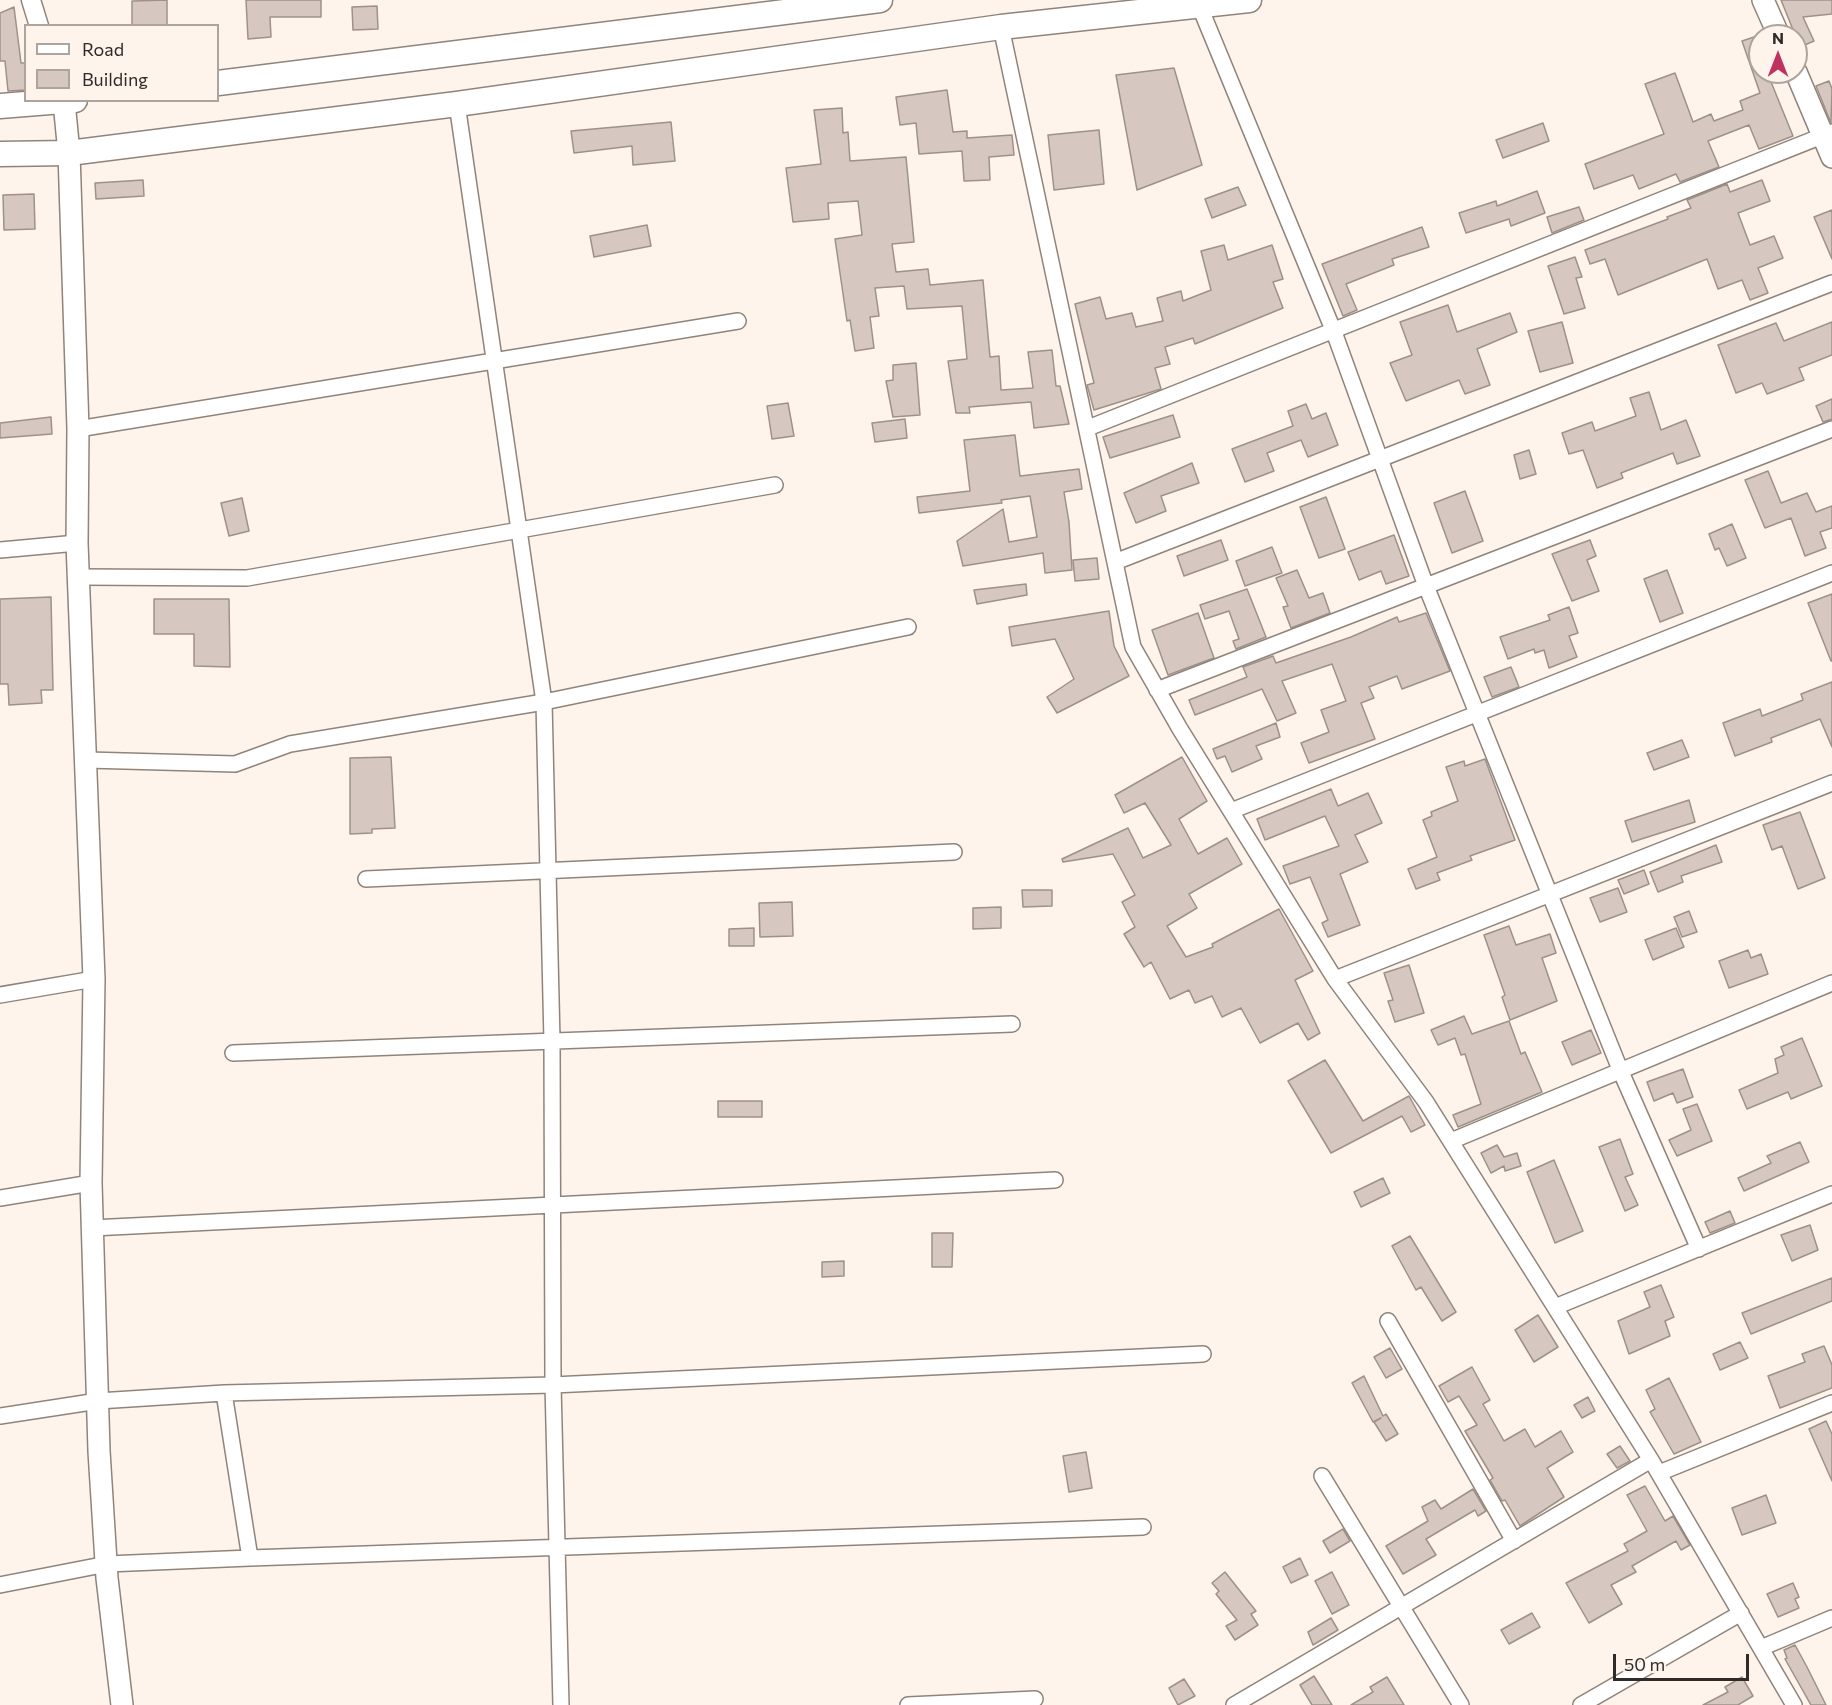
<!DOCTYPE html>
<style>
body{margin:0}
#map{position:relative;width:1832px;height:1705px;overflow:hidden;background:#fff4ec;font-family:Commissioner,sans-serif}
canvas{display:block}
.legend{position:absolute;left:24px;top:24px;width:195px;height:78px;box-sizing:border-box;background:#fff4ec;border:2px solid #aca49e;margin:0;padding:8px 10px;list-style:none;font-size:18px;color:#302b28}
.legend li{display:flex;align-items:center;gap:12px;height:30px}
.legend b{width:30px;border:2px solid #aca49e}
.north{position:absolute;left:1748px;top:24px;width:60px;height:60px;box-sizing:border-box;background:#fff4ec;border:2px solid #aca49e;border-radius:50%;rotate:0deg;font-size:16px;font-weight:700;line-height:24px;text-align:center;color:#302b28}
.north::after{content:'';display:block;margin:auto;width:21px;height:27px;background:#bf3160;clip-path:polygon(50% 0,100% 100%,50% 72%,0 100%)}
.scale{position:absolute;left:1613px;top:1654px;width:136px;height:27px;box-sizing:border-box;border:3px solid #302b28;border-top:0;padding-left:8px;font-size:18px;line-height:21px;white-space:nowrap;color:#302b28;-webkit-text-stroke:4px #fff4ec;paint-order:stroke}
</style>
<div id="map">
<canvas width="1832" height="1705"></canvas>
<ul class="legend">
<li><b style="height:8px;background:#fff"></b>Road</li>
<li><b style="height:16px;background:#d6c8c0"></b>Building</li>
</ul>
<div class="north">N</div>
<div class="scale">50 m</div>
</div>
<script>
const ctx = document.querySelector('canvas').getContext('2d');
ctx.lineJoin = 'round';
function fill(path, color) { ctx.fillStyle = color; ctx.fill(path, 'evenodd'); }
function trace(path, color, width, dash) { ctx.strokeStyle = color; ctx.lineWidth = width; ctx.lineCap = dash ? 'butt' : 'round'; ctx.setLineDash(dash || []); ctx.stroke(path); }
const building = new Path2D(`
 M167 0V26H132V1Z
 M246 0H321V17H270L271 37 248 39Z
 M1781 0H1832V14L1803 17 1814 41 1800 47Z
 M377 6 378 29 353 30 352 7Z
 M14 7 21 63H26V90L8 91 5 61H0V13Z
 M1757 36 1760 45V72H1767L1793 136 1759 149 1749 125 1708 141 1719 167 1680 182 1676 174 1639 189 1633 175 1594 189 1585 164 1664 134 1645 84 1675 73 1693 122 1711 114 1714 121 1743 110 1740 101 1760 93 1742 41Z
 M1174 68 1202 165 1137 190 1116 75Z
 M1829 81 1832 89 1831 123 1816 86Z
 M947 90 953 132 967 131V138L1012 135 1014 155 989 157 990 180 964 181 962 151 919 154 916 123 900 125 896 97Z
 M842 108 843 133 848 132 850 161 906 157 914 242 892 244 896 272 928 269 930 285 983 280 990 357 999 356 1001 390 1033 388 1028 352 1052 350 1056 386H1060L1069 424 1034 428 1031 402 969 407 970 413H956L948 361 967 359 962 306 907 309 904 286 875 288 879 316 870 317 874 348 855 351 850 320 847 321 835 239 862 235 858 201 828 203 829 219 793 222 786 168 821 164 814 110Z
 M671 122 675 161 633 165 632 146 574 153 571 131Z
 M1543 123 1549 141 1503 158 1496 140Z
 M1099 130 1104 184 1054 190 1048 135Z
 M143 180 144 196 96 199 95 183Z
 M1762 180 1770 201 1738 213 1750 245 1774 236 1783 258 1758 268 1768 293 1750 300 1742 280 1718 289 1707 259 1618 295 1605 259 1590 264 1585 250 1668 219 1667 217 1691 208 1687 200 1727 184 1730 192Z
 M1238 187 1246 205 1212 218 1205 199Z
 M1537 191 1545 213 1511 226 1509 219 1466 233 1459 213 1496 201 1497 206Z
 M34 194 35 229 4 230 3 195Z
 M1579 207 1584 220 1552 233 1547 217Z
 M1832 210V259L1814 217Z
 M647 225 651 246 594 257 590 236Z
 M1422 227 1429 247 1392 259 1394 265 1346 284 1357 310 1343 316 1322 264Z
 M1224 245 1228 260 1272 245 1283 279 1273 282 1283 308 1195 344 1193 338 1165 347 1170 364 1155 368 1161 389 1094 410 1087 385 1094 383 1075 304 1100 297 1106 319 1132 313 1136 327 1163 321 1157 298 1181 291 1183 301 1211 290 1201 251Z
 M1575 257 1582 277 1576 278 1585 308 1564 314 1548 266Z
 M1448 305 1457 332 1510 313 1517 332 1477 349 1490 385 1465 394 1459 380 1406 401 1390 363 1412 355 1400 322Z
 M1562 322 1573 363 1540 372 1528 331Z
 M1832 322V355L1799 368 1804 380 1767 394 1762 383 1736 393 1718 345 1776 323 1784 341Z
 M916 363 920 415 893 417 886 381 893 380V365Z
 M1649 392 1661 430 1686 420 1700 456 1677 464 1673 453 1621 473 1623 478 1597 488 1583 450 1569 454 1562 433 1592 422 1595 431 1636 416 1630 398Z
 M1832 399V419L1823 422 1816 406Z
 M788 403 794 436 772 439 767 406Z
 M1306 404 1312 419 1326 413 1338 445 1308 457 1301 440 1267 453 1274 471 1245 482 1232 449 1293 426 1288 411Z
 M1173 415 1180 437 1110 458 1103 437Z
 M51 417 52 434 0 438V423Z
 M905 419 907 438 875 442 872 423Z
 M1015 435 1020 476 1079 469 1082 489 1064 492 1069 522 1072 570 1045 573 1043 553 963 566 957 541 1003 509 1009 542 1037 537 1030 496 1001 500 1002 503 919 513 917 497 970 491 964 440Z
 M1529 450 1536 474 1520 479 1514 455Z
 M1192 463 1199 483 1161 496 1166 511 1136 523 1124 493Z
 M1768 471 1781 503 1807 493 1816 512 1832 506V528L1820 532 1826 548 1805 556 1791 518 1765 528 1745 480Z
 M1465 491 1483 541 1452 553 1434 503Z
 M1326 497 1345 549 1319 558 1300 507Z
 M242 498 249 531 229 536 221 503Z
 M1732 524 1746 558 1727 566 1719 548 1715 550 1709 534Z
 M1394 535 1409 576 1386 584 1381 571 1359 580 1348 552Z
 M1221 540 1228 560 1184 576 1177 556Z
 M1590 540 1596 556 1587 560 1599 591 1572 601 1552 554Z
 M1272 547 1282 573 1245 586 1236 561Z
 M1097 558 1099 579 1075 581 1073 560Z
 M1297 570 1309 598 1323 593 1330 613 1291 628 1283 607 1288 606 1276 578Z
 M1667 570 1683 613 1660 622 1644 579Z
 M1026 584 1027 595 977 604 974 590Z
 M1247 589 1266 637 1236 649 1233 641 1239 639 1229 611 1205 619 1200 605Z
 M1832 594V661H1831L1808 603Z
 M51 597 53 690H41L42 703 9 705 8 684H0V599Z
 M154 599H229L230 667 194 666V634H154Z
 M1569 607 1578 633 1569 636 1577 657 1549 668 1544 650 1535 653 1534 649 1508 659 1500 637 1550 620 1548 615Z
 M1109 611 1114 646 1129 676 1057 713 1047 697 1074 679 1055 639 1012 646 1009 627Z
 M1198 613 1214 658 1168 675 1152 630Z
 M1426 613 1450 671 1402 689 1397 676 1369 687 1374 698 1361 703 1375 739 1309 763 1301 743 1329 732 1321 710 1346 701 1332 664 1282 681 1296 713 1277 721 1262 689 1195 715 1189 700 1247 677 1243 667 1273 656 1276 663 1351 637 1397 617 1399 622Z
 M1511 667 1519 687 1492 697 1484 677Z
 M1832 682V747L1820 719 1771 738 1772 742 1735 756 1723 723 1760 709 1762 716 1803 700 1801 694Z
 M1276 723 1280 737 1256 746 1262 759 1232 772 1225 756 1217 759 1213 749Z
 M1682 740 1689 757 1654 770 1647 753Z
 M391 757 395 828 372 829V833L350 834V758Z
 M1182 757 1207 801 1179 819 1198 854 1227 838 1242 864 1189 894 1197 908 1167 926 1186 957 1213 947 1212 944 1279 909 1313 971 1295 980 1320 1033 1308 1040 1298 1023 1260 1043 1241 1008 1222 1017 1212 996 1195 1003 1189 990 1170 999 1151 962 1144 967 1124 934 1135 927 1122 902 1135 895 1113 854 1063 862 1062 859 1128 828 1143 858 1171 845 1145 803 1124 813 1115 795Z
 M1485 759 1515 840 1470 856 1472 860 1437 873 1440 880 1416 889 1408 869 1437 857 1423 820 1432 816 1431 812 1458 801 1446 767 1464 761 1465 766Z
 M1331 789 1338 806 1368 793 1382 823 1355 835 1368 862 1340 874 1360 925 1328 937 1322 923 1328 920 1310 877 1290 884 1283 866 1339 846 1325 816 1265 840 1257 819Z
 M1689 800 1695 822 1632 842 1625 821Z
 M1800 812 1825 878 1798 889 1782 846 1772 850 1763 825Z
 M1716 845 1722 862 1681 876 1683 882 1658 892 1650 872Z
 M1644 870 1649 884 1624 894 1618 880Z
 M1618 888 1627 912 1600 922 1590 898Z
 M1022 890H1052V906L1023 907Z
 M792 902 793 936 760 937 759 903Z
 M1001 907V928L973 929V908Z
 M1689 911 1697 932 1682 937 1674 917Z
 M1509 926 1516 945 1550 934 1556 953 1542 958 1557 1001 1510 1020 1502 997 1505 995 1484 935Z
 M754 928V946H729V929Z
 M1676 928 1684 947 1653 960 1645 940Z
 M1748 950 1751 958 1761 954 1768 974 1729 988 1719 961Z
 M1409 965 1424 1013 1395 1022 1388 1001 1393 1000 1384 973Z
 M1464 1016 1472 1034 1509 1021 1521 1054 1525 1052 1542 1092 1458 1127 1453 1115 1481 1104 1465 1054 1461 1055 1455 1038 1438 1045 1431 1030Z
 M1591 1030 1601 1053 1572 1065 1562 1042Z
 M1802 1038 1822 1086 1791 1099 1788 1092 1747 1109 1739 1090 1778 1073 1775 1059 1784 1055 1781 1047Z
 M1325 1060 1363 1121 1409 1096 1425 1125 1411 1132 1402 1116 1331 1153 1288 1081Z
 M1683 1069 1693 1097 1677 1103 1673 1093 1654 1101 1647 1082Z
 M718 1101H762V1117H718Z
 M1697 1104 1712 1141 1677 1156 1669 1140 1691 1130 1683 1109Z
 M1620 1139 1633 1174 1625 1177 1638 1205 1625 1211 1599 1147Z
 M1800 1142 1809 1162 1744 1191 1738 1178 1771 1163 1767 1156Z
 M1497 1145 1504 1157 1517 1153 1521 1166 1505 1171 1504 1166 1491 1173 1481 1153Z
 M1554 1160 1583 1231 1555 1243 1527 1172Z
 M1383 1178 1390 1193 1361 1207 1354 1192Z
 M1730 1211 1735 1223 1710 1233 1705 1222Z
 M1810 1225 1818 1250 1792 1261 1781 1235Z
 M932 1233H953L952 1267H932Z
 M1410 1236 1456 1312 1442 1321 1421 1287 1416 1290 1392 1246Z
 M844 1261V1276L822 1277V1262Z
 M1832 1278V1301L1751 1334 1742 1313Z
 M1661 1285 1674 1317 1665 1321 1670 1336 1629 1354 1618 1321 1650 1307 1644 1292Z
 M1538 1315 1558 1347 1534 1362 1515 1330Z
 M1740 1342 1748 1358 1720 1370 1713 1354Z
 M1824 1346 1832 1365V1388L1780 1408 1768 1376 1805 1362 1802 1354Z
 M1390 1348 1402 1369 1386 1378 1374 1357Z
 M1472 1367 1490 1400 1483 1404 1504 1441 1525 1429 1535 1447 1561 1431 1573 1452 1547 1468 1564 1497 1520 1526 1505 1500 1502 1501 1490 1480 1493 1478 1465 1431 1477 1425 1459 1396 1448 1402 1439 1386Z
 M1364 1376 1383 1416 1386 1414 1398 1434 1386 1441 1374 1422 1381 1418 1373 1422 1352 1383Z
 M1669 1378 1701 1442 1674 1454 1650 1412 1655 1409 1646 1390Z
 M1588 1397 1595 1411 1582 1418 1574 1405Z
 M1826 1421 1832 1434V1481L1809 1429Z
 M1620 1446 1630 1461 1617 1468 1607 1454Z
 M1086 1452 1092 1488 1069 1492 1063 1456Z
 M1645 1486 1665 1521 1673 1516 1690 1545 1681 1550 1676 1541 1632 1566 1636 1572 1611 1585 1622 1604 1589 1623 1566 1583 1628 1551 1624 1544 1647 1531 1627 1495Z
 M1473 1489 1486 1511 1478 1516 1475 1510 1426 1539 1436 1555 1403 1574 1386 1546 1428 1521 1422 1507 1435 1500 1441 1509Z
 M1766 1495 1776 1523 1742 1535 1732 1508Z
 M1343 1529 1350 1541 1330 1553 1323 1541Z
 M1300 1558 1308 1575 1291 1583 1283 1567Z
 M1225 1572 1256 1611 1251 1614 1258 1625 1235 1640 1226 1626 1237 1620 1216 1594 1219 1591 1212 1583Z
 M1332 1572 1349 1605 1332 1614 1315 1581Z
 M1793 1583 1799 1597 1795 1599 1799 1608 1778 1617 1767 1594Z
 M1532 1613 1540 1627 1509 1644 1501 1630Z
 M1331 1618 1338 1630 1313 1645 1308 1632Z
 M1795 1645 1807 1667 1826 1705H1811L1785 1659 1787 1658 1784 1650Z
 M1314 1676 1332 1705H1312L1300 1685Z
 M1387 1677 1404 1705H1351L1373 1692 1370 1687Z
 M1742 1677 1753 1696 1738 1705H1703L1728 1692 1725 1687Z
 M1184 1679 1195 1696 1178 1705 1169 1688Z`);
fill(building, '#d6c8c0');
trace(building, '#9e9189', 1.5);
const minor = new Path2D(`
 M1197 0 1334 332 1426 586 1621 1072 1699 1249
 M1001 27 1133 647 1180 729 1335 979 1426 1102 1651 1460 1794 1705
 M457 104 544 702 552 1041 553 1385 561 1705
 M1088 428 1832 132
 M78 429 738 321
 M0 550 77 543
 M1115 562 1832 283
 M80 577 247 578 775 485
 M1157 690 1832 429
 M87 760 235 764 290 744 544 702 908 627
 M1231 811 1832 573
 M366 879 954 852
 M1335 979 1832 783
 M0 995 94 979
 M233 1053 1012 1024
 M1451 1141 1832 983
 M0 1198 91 1183
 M92 1228 1055 1180
 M1555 1307 1832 1194
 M1388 1321 1514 1541
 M224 1393 553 1385 1203 1354
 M0 1416 98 1401 224 1393 250 1558 107 1564 0 1585
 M1659 1473 1832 1403
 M1322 1476 1461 1705
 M250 1558 1143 1527
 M1761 1648 1832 1618
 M908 1705 1035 1699
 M1234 1705 1651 1460
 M1581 1705 1741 1613`);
const tertiary = new Path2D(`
 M31 0 39 26`);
const secondary = new Path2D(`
 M1763 0 1779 36
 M1796 72 1832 157
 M64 102 69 153 78 429 77 543 94 979 91 1183 99 1451 107 1578 122 1705`);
const primary = new Path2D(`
 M218 83 880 0
 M0 106 75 100
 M0 154 69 153 457 104 1001 27 1249 0`);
trace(minor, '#8f847b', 18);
trace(tertiary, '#8f847b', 21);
trace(secondary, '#8f847b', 24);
trace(primary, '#8f847b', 27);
trace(minor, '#fff', 15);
trace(tertiary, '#fff', 18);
trace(secondary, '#fff', 21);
trace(primary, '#fff', 24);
</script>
